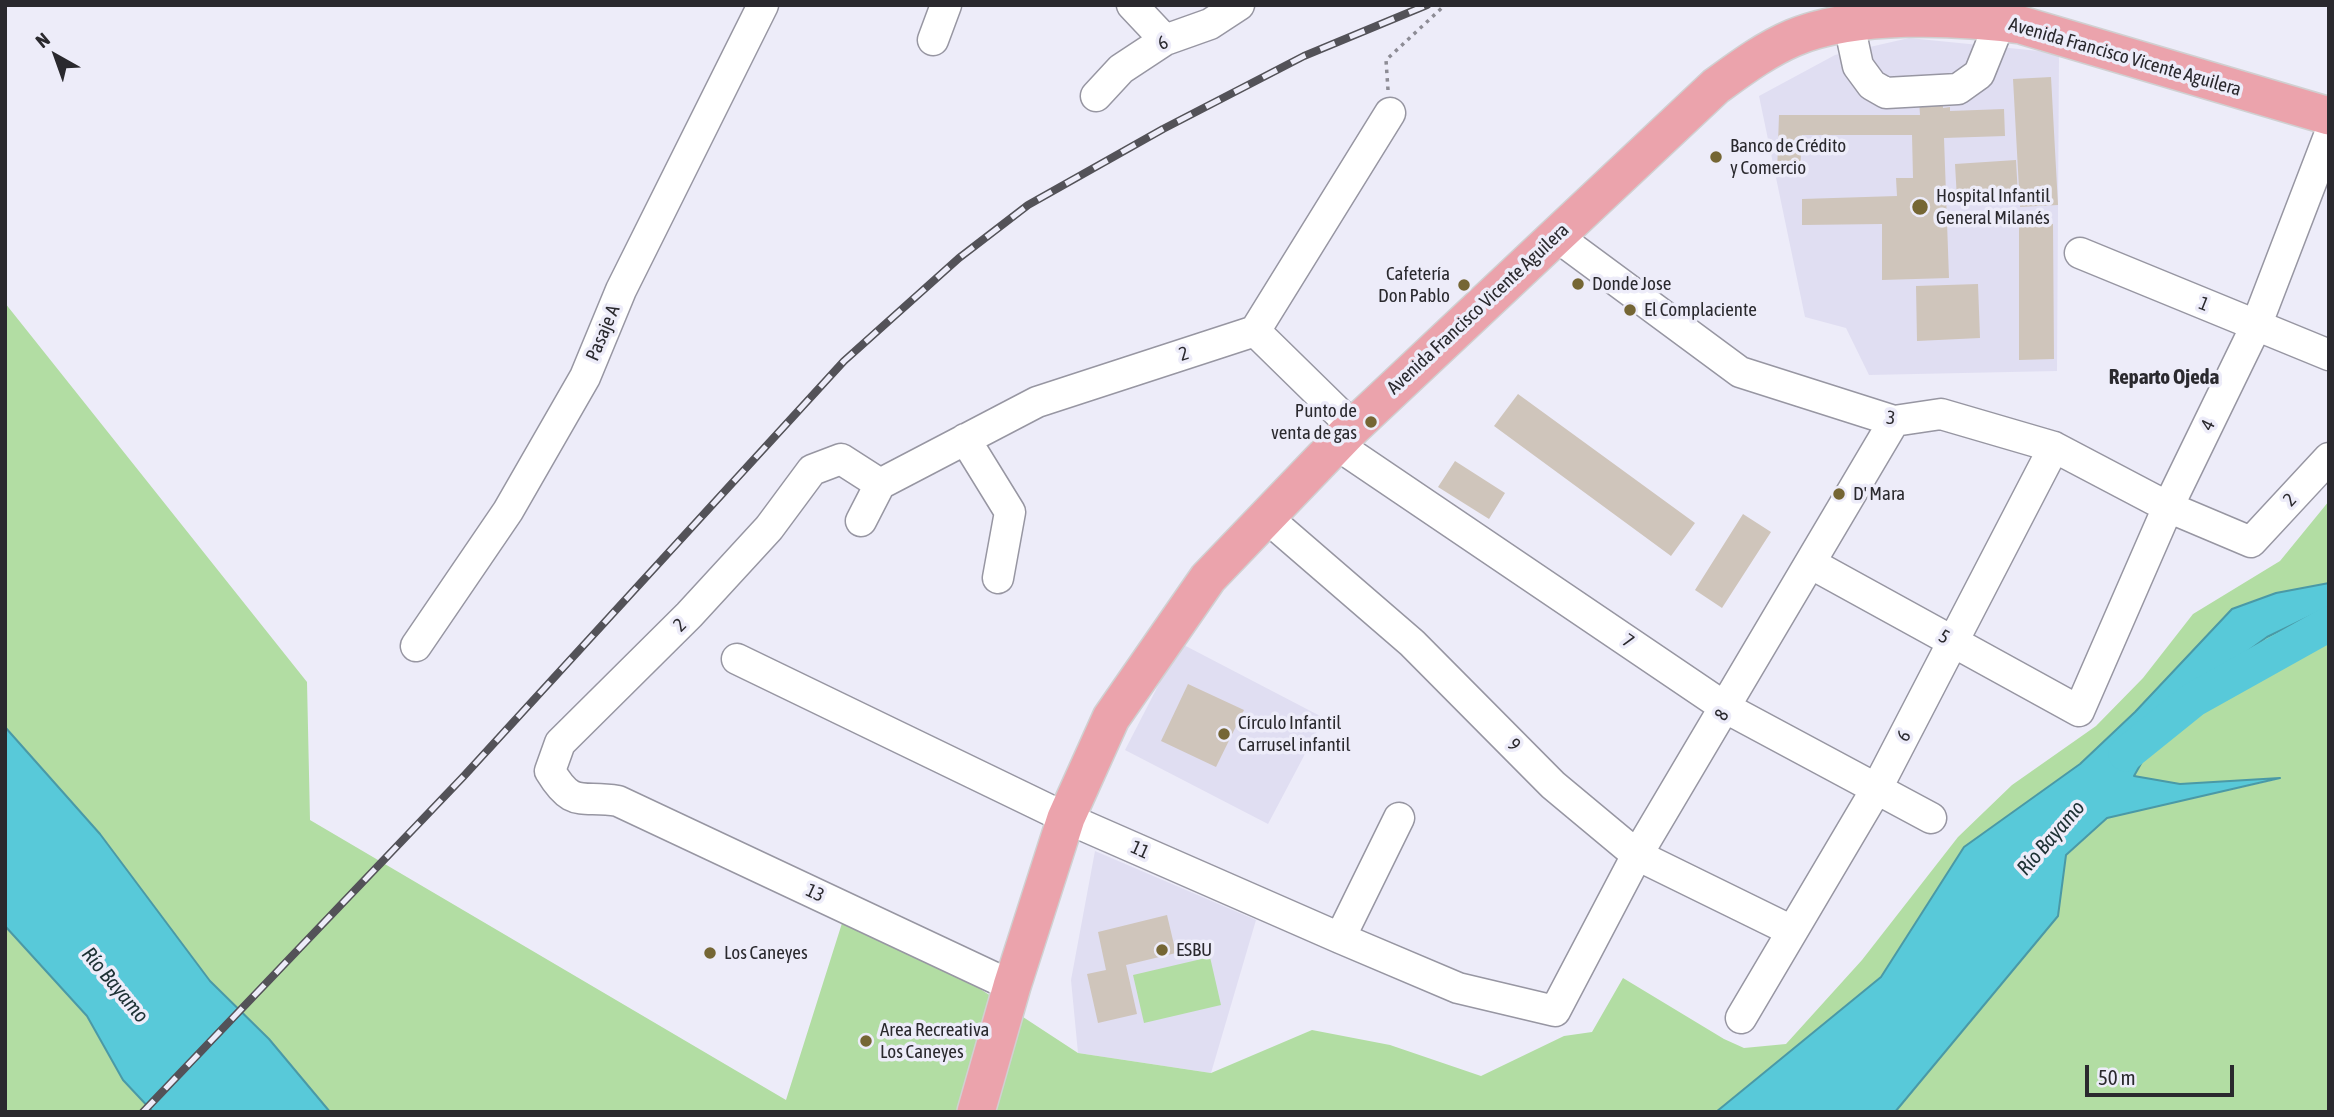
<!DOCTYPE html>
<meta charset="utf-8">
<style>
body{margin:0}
#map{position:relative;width:2334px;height:1117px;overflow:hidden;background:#edecf9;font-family:"Asap Condensed",sans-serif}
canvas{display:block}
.frame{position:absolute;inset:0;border:7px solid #2a292e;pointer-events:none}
.north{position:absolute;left:21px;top:21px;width:70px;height:70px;-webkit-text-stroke:5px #edecf9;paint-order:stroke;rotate:320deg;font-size:19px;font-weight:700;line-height:28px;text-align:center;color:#2a292e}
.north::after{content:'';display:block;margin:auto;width:24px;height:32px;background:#2a292e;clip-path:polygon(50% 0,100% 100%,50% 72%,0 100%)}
.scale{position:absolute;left:2085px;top:1065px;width:149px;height:32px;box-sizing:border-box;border:4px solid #2a292e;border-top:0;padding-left:9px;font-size:21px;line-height:24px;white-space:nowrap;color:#2a292e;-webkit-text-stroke:5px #edecf9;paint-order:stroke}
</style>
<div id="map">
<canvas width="2334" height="1117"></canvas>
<div class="frame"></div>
<div class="north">N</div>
<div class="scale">50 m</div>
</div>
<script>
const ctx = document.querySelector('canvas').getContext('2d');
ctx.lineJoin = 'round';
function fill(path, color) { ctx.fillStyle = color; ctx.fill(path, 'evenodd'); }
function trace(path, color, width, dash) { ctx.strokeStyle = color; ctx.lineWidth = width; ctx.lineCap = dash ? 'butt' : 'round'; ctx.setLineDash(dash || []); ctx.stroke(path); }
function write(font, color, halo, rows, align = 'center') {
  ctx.font = font + ' "Asap Condensed",sans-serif'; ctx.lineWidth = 7; ctx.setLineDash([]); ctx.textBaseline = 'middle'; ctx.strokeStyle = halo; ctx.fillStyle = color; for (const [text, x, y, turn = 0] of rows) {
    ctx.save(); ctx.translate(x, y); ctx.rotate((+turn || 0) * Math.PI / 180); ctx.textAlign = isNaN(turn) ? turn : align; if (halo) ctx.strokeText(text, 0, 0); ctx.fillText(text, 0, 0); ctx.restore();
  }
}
fill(new Path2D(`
 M1909 38 2059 53 2057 371 1869 375 1846 328 1805 317 1759 96 1835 55Z
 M1180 643 1324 718 1268 824 1125 750Z
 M1095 851 1256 920 1211 1073 1078 1053 1071 980Z`), '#e0def2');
fill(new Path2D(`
 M5 303 307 682 310 820 786 1100 843 920 968 981 1078 1053 1211 1073 1312 1030 1390 1045 1481 1076 1564 1036 1592 1032 1623 978 1724 1039 1744 1048 1786 1044 1862 960 1958 837 2012 785 2096 726 2143 678 2193 614 2280 561 2329 501V583L2276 593 2135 712 2080 764 1964 847 1881 977 1716 1112H330L269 1039 210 981 100 834 5 727Z
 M2329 607V1112H1895L2058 916 2066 855 2107 818 2274 780 2180 784 2134 776 2173 705 2267 637Z
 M5 926 87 1016 123 1080 153 1112H5Z
 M1210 957 1221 1005 1144 1023 1133 975Z`), '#b2dda3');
const water = new Path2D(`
 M2329 583V607L2267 637 2174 705 2134 776 2180 784 2280 778 2107 818 2066 855 2058 916 1895 1112H1716L1881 977 1964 847 2080 764 2135 712 2232 609 2276 593Z
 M5 727 100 834 210 981 269 1039 330 1112H153L123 1080 87 1016 5 926Z`);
fill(water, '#58c9d9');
trace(water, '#4a99a6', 2);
trace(new Path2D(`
 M2126 754 2193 700 2329 624`), '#58c9d9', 35);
fill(new Path2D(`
 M2051 77 2058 205 2020 207 2013 79Z
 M1943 98V108L1950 107V111L2004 109 2005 136 1944 138 1949 278 1882 280V224L1802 225V199L1897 196 1896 178H1913L1912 135H1802L1800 173H1777L1779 115H1920L1919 100Z
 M2016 160 2018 196 1957 199 1955 164Z
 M2019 224H2053L2054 359 2019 360Z
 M1978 284 1980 338 1917 341 1916 286Z
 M1518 394 1695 523 1671 556 1494 426Z
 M1455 461 1505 493 1489 519 1438 487Z
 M1743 514 1771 532 1722 608 1695 590Z
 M1188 684 1244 710 1216 767 1161 741Z
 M1167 915 1176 953 1126 965 1137 1014 1098 1023 1087 974 1106 970 1098 932Z`), '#cfc5bb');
const minor = new Path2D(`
 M1132 5 1165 40
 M1849 24 1858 66 1872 85 1886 93 1958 89 1979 74 2000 22
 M933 40 946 5
 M1096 96 1121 69 1165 40 1210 24 1239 5
 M1556 236 1740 372 1894 421 1941 414 2054 447 2168 507 2251 542 2329 458
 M2080 253 2329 355
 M1255 331 1353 427
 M965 439 1010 512 998 578
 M1336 444 1726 708 1931 818
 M880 484 841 459 812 470 769 528 689 615 560 743 550 771C573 809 580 795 618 801L1012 986
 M1265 516 1412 643 1553 785 1637 855 1792 931
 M861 521 880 484 1037 402 1255 331 1390 113
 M1810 563 2079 711 2168 507 2256 326 2329 136
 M416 646 508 511 585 377 621 290 763 5
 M737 659 1066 818 1340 938 1458 988 1555 1011 1637 855 1894 421
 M1340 938 1399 818
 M1741 1018 1877 788 2054 447`);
const major = new Path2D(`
 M976 1112 1012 986 1066 818 1111 718 1208 578 1353 427 1716 86C1741 68 1765 50 1793 38 1855 12 1956 16 2021 25L2329 116`);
trace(minor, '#9796a2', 33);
trace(major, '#d0d0d1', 40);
trace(new Path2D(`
 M1388 90 1386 60 1445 5`), '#8d8c95', 3.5, [3.5, 5]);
trace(minor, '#fff', 30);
trace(major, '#eba3ac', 37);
const rail = new Path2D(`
 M143 1112 463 777 844 361 959 258 1028 205 1163 129 1304 56 1427 5`);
trace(rail, '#535258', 8);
trace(rail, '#edecf9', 5, [16]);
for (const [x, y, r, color] of [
 [1716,157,7,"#756634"],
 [1920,207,9,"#756634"],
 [1578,284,7,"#756634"],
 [1464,285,7,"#756634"],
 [1630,310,7,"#756634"],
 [1371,422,7,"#756634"],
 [1839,494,7,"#756634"],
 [1224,734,7,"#756634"],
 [1162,950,7,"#756634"],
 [710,953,7,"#756634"],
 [866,1041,7,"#756634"]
]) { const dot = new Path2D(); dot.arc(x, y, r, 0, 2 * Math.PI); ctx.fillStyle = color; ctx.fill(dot); trace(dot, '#edecf9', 2.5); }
write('19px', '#2a292e', '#edecf9', [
 ["6",1163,43,-28],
 ["Avenida Francisco Vicente Aguilera",2125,57,16],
 ["1",2204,304,22],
 ["Avenida Francisco Vicente Aguilera",1478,309,-43],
 ["Pasaje A",603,333,-67],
 ["2",1184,354,-18],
 ["3",1891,418,7],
 ["4",2208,425,-64],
 ["2",2290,500,-47],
 ["2",680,625,-45],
 ["5",1944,637,29],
 ["7",1628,641,34],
 ["8",1722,715,-59],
 ["6",1904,736,-63],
 ["9",1514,745,45],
 ["11",1140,850,24],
 ["13",815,893,25]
]);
write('19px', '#2a292e', '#edecf9', [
 ["Banco de Crédito",1730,146],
 ["y Comercio",1730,168],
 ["Hospital Infantil",1936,196],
 ["General Milanés",1936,218],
 ["Cafetería",1450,274,"right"],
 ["Don Pablo",1450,296,"right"],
 ["Donde Jose",1592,284],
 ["El Complaciente",1644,310],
 ["Punto de",1357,411,"right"],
 ["venta de gas",1357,433,"right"],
 ["D' Mara",1853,494],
 ["Círculo Infantil",1238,723],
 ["Carrusel infantil",1238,745],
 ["ESBU",1176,950],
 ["Los Caneyes",724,953],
 ["Area Recreativa",880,1030],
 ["Los Caneyes",880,1052]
], 'left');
write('bold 21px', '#2a292e', '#edecf9', [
 ["Reparto Ojeda",2164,377]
]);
write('italic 21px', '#1d3134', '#edecf9', [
 ["Río Bayamo",2051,838,-49],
 ["Río Bayamo",115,985,50]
]);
</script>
